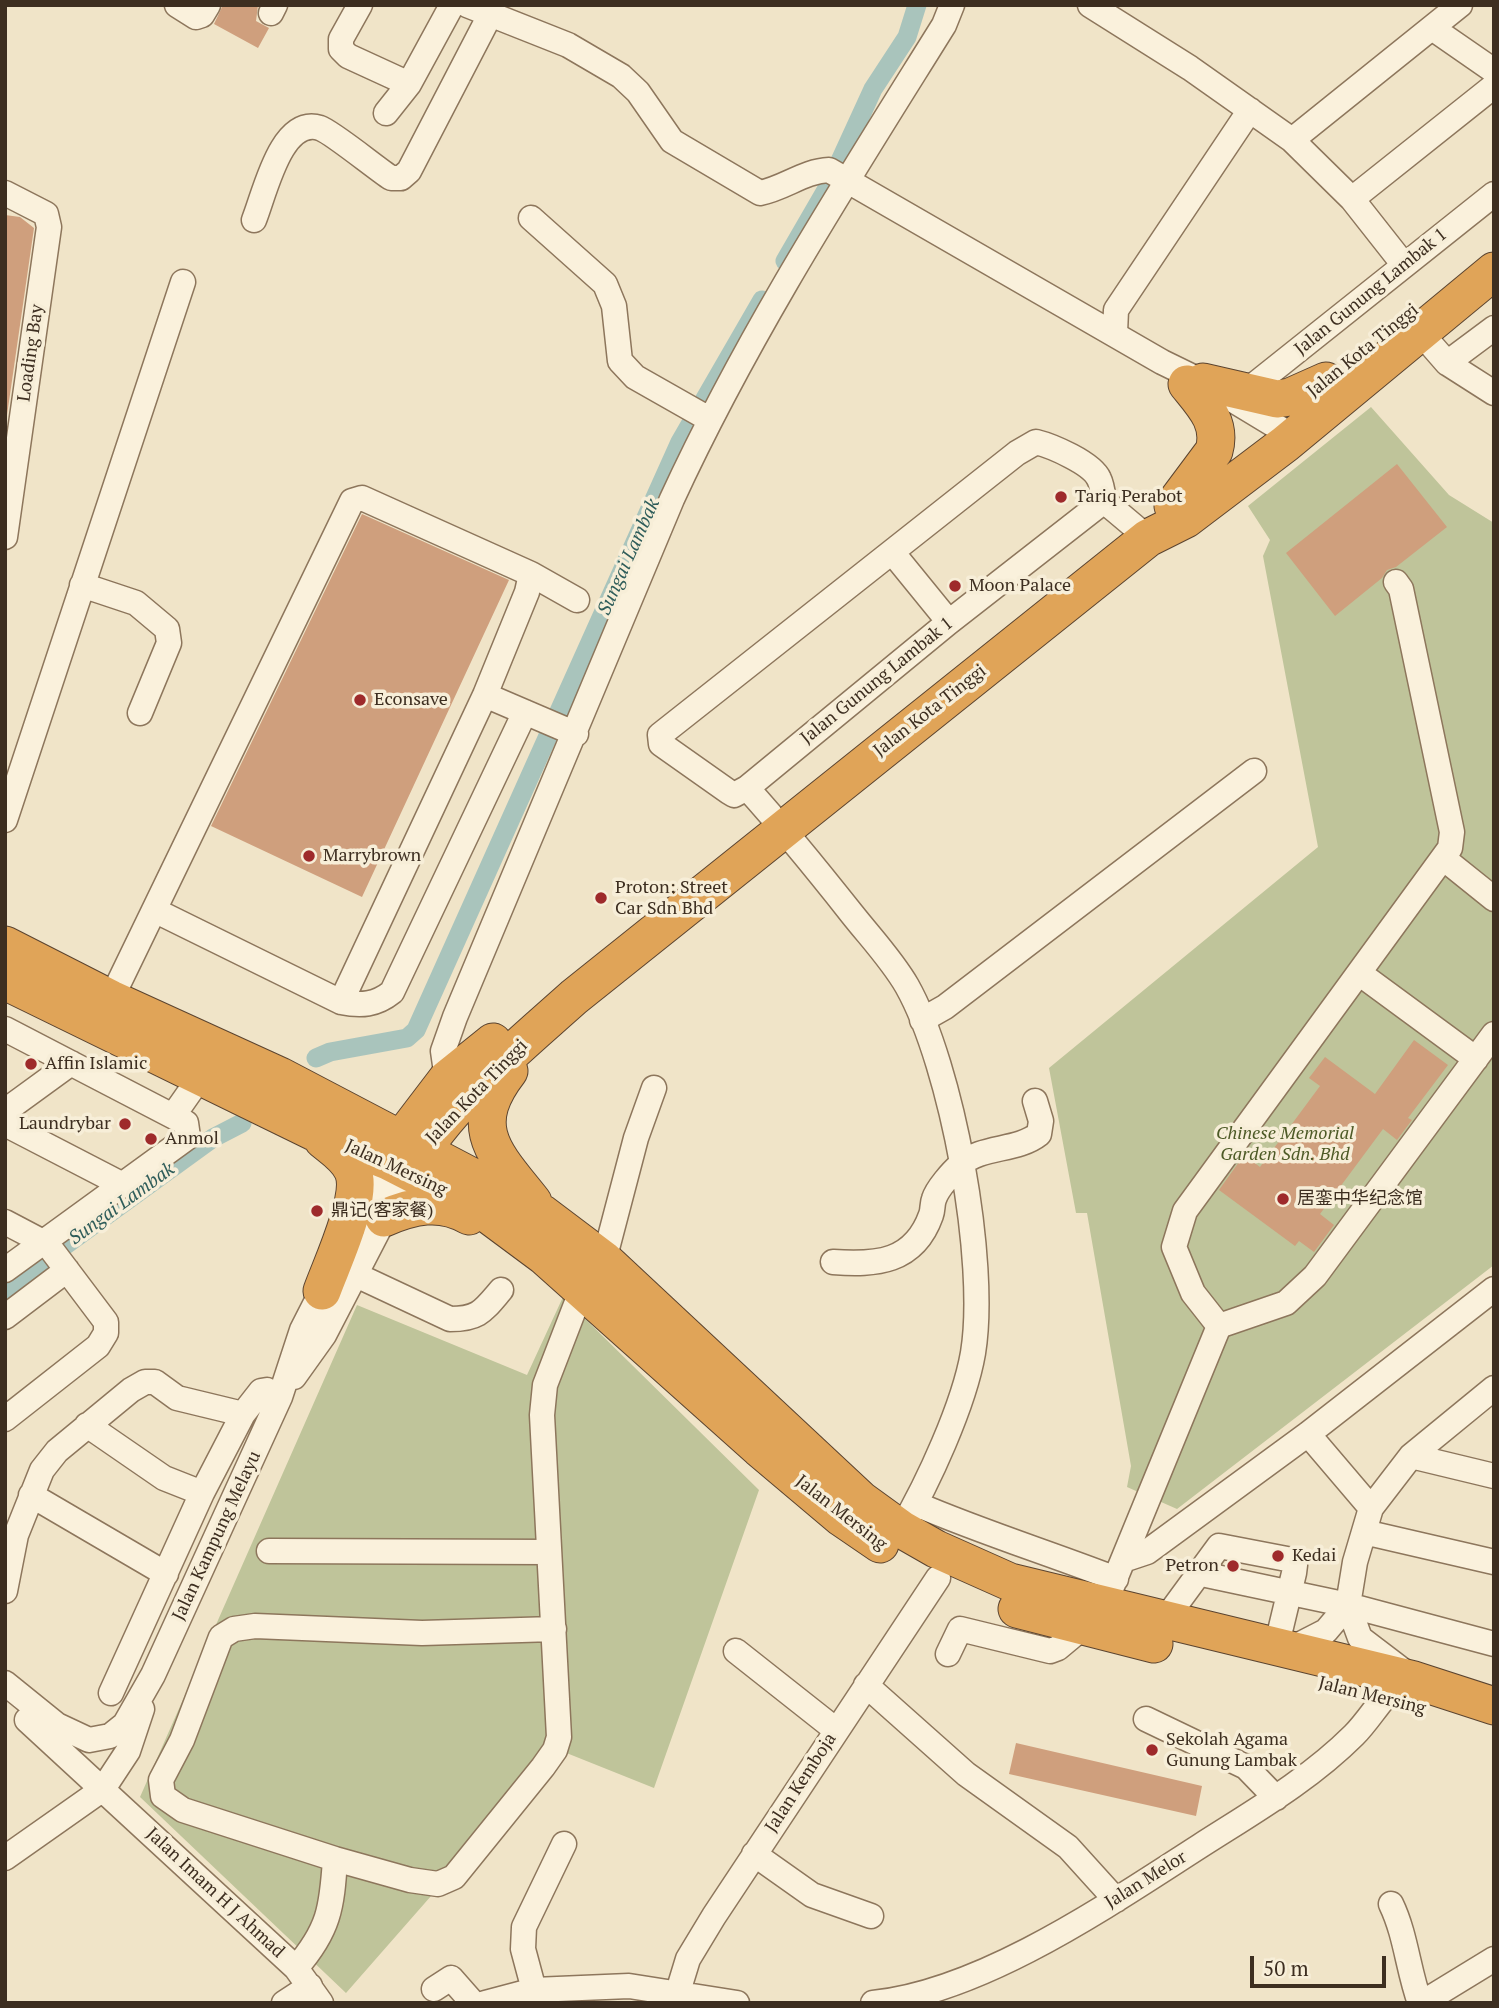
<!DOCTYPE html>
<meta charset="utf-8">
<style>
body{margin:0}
#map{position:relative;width:1499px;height:2008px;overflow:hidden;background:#f0e4c8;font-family:"PT Serif",serif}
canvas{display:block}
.frame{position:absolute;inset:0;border:7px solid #3d2e20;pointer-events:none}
.scale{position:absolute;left:1250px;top:1956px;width:136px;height:32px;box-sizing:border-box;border:4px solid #3d2e20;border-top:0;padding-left:9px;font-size:21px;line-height:24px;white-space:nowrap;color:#3d2e20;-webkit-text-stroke:5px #f7eed8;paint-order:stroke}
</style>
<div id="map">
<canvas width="1499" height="2008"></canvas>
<div class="frame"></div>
<div class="scale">50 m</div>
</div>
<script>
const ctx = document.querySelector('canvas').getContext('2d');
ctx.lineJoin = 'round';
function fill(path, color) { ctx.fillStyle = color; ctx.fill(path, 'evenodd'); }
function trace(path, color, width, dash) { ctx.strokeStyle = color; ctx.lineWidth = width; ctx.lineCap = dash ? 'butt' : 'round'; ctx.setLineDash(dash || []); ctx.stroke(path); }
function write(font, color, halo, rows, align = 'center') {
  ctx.font = font + ' "PT Serif","Noto Sans SC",serif'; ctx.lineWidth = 7; ctx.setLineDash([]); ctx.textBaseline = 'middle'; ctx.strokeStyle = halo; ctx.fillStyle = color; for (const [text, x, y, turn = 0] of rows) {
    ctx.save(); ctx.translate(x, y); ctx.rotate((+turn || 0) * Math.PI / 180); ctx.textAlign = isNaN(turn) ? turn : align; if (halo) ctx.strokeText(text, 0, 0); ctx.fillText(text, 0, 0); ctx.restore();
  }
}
fill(new Path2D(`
 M1371 407 1449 495 1494 523V1265L1177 1509 1127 1487 1131 1466 1087 1213H1076L1049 1068 1318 847 1263 556 1270 540 1248 506Z
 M563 1297 759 1490 654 1788 559 1750 346 1993 140 1797 357 1305 527 1375Z`), '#bfc49a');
trace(new Path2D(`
 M785 261 829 185 873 89 907 37 917 5
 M316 1058 330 1052 407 1038 416 1030 680 442 762 300
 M5 1289 213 1138 242 1123`), '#a9c4bc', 19);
fill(new Path2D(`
 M223 5H258L256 21 269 28 258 48 214 24Z
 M5 215 20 217 34 228 5 429Z
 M1397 464 1447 527 1396 567 1387 570 1382 578 1335 616 1286 553Z
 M362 514 509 580 362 897 211 826Z
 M1414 1040 1448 1065 1408 1118 1412 1120 1397 1140 1383 1129 1320 1214 1334 1225 1314 1252 1299 1241 1295 1246 1219 1190 1244 1155 1260 1167 1320 1086 1309 1078 1325 1057 1375 1094Z
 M1016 1743 1202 1786 1196 1816 1009 1774Z`), '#cf9f7d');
const minor = new Path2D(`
 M177 5 196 17 202 15 208 5
 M360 5 341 39V49L348 56 409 84
 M467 5 568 45 621 76 638 92 672 141 760 193C785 188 804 171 829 170L1162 362 1203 382 1294 437
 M1090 5 1190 68 1292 140 1352 199 1404 265
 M271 13 275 5
 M1432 28 1494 71
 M386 113 409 84 452 5
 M1292 140 1460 5
 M5 193 46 214 49 227 5 537
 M1352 199 1494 86
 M531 218 605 284 614 306 620 361 635 377 709 419
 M254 220C265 193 281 116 320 128 332 132 377 169 391 178H401L409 171 490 15
 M1420 332 1447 363 1494 393
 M1115 333 1116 310 1250 110
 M1447 363 1494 328
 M1248 390 1494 194
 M892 552 949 622
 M531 574 577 600
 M82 585 136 603 167 629 169 643 140 713
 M485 695 576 734
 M747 788 734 795 729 792 661 744 660 735 1017 453 1036 442C1052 446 1092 463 1099 479 1102 485 1103 494 1104 501
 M5 820 183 282
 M1443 858 1494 899
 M154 910 341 1002C361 1006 376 1005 392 992L525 712
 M1359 973 1476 1059
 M111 999 352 501 362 498 531 574 527 592 485 695 341 1002
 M922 1020 945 1007 1254 771
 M5 1029 186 1123 188 1137 5 1270
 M447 1079 443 1051 455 1017 672 499C748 334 848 179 944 25L952 5
 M5 1111 71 1063
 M173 1116 201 1076
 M5 1124 121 1184
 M5 1222 43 1242 51 1249 106 1322V1333L98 1346 5 1419
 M358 1222 388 1161
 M604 1260 636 1138 654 1088
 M833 1262C876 1265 914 1263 931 1215 933 1210 932 1204 934 1199 937 1189 952 1172 960 1165 982 1145 1016 1152 1039 1134L1041 1121 1035 1101
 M354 1274 450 1319C479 1319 483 1311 501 1290
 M5 1317 67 1270
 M1219 1326 1193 1293 1174 1247 1185 1211 1450 848 1452 832 1401 589 1396 582
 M1219 1326 1286 1303 1315 1276 1494 1034
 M294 1377 324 1335 409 1171
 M87 1425 164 1478 202 1493
 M1308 1434 1371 1508
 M1411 1456 1494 1476
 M31 1495 166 1574
 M916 1504C981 1532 1049 1553 1116 1579
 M901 1529C928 1483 964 1405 973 1353 988 1262 952 1066 907 986 892 960 871 938 852 914 818 871 784 829 747 788L949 622 1104 501 1148 538
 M1364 1532 1494 1562
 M269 1551 549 1552
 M1123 1560 1147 1552 1308 1434 1494 1289
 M1197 1573 1348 1605 1494 1644
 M5 1591 16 1535 42 1470 57 1451 131 1390 145 1382H155L177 1398 243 1414
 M1104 1606 1219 1326
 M1164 1621 1219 1546 1292 1560 1295 1565 1294 1573 1276 1648
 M554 1629 422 1633 255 1626 234 1629 221 1637 182 1740 161 1780 163 1796 183 1810 335 1859 410 1880 438 1884 454 1877 543 1767 555 1750 559 1737 542 1415 545 1385 582 1289
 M736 1651 836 1730
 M1287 1651 1326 1631 1348 1605
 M948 1654 960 1629 1050 1651 1058 1648 1082 1628
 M1406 1673 1360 1638 1348 1605 1355 1562 1371 1508 1411 1456 1494 1388
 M5 1683 57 1725 89 1740 110 1736 125 1724 153 1675 280 1397 302 1330 328 1279
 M866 1685 966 1774 1068 1847 1116 1900
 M111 1693 202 1493 243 1414 261 1391 267 1390 280 1397
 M1146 1719 1246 1767 1276 1798
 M27 1720 296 1968 321 2003
 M754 1854 812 1895 871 1916
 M5 1858 103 1789 128 1751 142 1709
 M1391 1904C1406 1935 1408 1970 1420 2003
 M296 1968C329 1930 332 1908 335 1859
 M434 1989 451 1978 473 2003
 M534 1990 523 1949 524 1927 564 1844
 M677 1995 688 1959 714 1916 938 1578
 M284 2003 310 1986
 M485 2003 534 1990 629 1986 737 2003
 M873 2003C982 1992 1108 1905 1200 1846 1253 1812 1309 1780 1354 1735 1365 1724 1374 1710 1384 1698
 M1422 2003 1494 1959`);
const highway = new Path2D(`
 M1203 382 1277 399 1290 397 1326 381
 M1173 506 1214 451C1222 423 1204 405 1187 384
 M5 945 111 999 280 1076 543 1214 604 1260 861 1500 901 1529 936 1549 1010 1582 1414 1680 1494 1706
 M5 981 312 1131 388 1161 478 1207 544 1256 759 1448 842 1518 880 1544
 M509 1071C465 1128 495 1154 533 1202
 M399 1142 447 1079 493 1042
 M410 1170C450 1102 516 1049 574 997L1148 538 1186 519 1285 444 1494 271
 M384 1218C412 1206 440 1199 469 1216
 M322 1291C332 1263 364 1197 353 1171 347 1157 334 1149 323 1140
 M1017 1609 1154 1644`);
trace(minor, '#8d765c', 27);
trace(highway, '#5b4430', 39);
trace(minor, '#faf1dc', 24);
trace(highway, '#e0a458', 37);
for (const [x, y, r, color] of [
 [1061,497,7,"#9e2a2b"],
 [955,586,7,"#9e2a2b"],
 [360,700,7,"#9e2a2b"],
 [309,856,7,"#9e2a2b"],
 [601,898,7,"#9e2a2b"],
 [31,1064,7,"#9e2a2b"],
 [125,1124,7,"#9e2a2b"],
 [151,1139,7,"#9e2a2b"],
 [1283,1199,7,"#9e2a2b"],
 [317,1211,7,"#9e2a2b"],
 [1278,1556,7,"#9e2a2b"],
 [1233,1566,7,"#9e2a2b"],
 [1152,1750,7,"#9e2a2b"]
]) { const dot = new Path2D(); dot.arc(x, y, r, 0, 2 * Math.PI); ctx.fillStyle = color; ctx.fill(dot); trace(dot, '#f7eed8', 2.5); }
write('18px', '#3d2e20', '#f7eed8', [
 ["Jalan Gunung Lambak 1",1371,292,-39],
 ["Jalan Kota Tinggi",1363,351,-39],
 ["Loading Bay",31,353,-82],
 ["Jalan Gunung Lambak 1",877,681,-39],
 ["Jalan Kota Tinggi",930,711,-38],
 ["Jalan Kota Tinggi",477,1092,-46],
 ["Jalan Mersing",396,1168,25],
 ["Jalan Mersing",841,1513,38],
 ["Jalan Kampung Melayu",217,1536,-65],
 ["Jalan Mersing",1372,1696,14],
 ["Jalan Kemboja",801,1783,-57],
 ["Jalan Melor",1146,1880,-32],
 ["Jalan Imam H J Ahmad",215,1893,43]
]);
write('18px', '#3d2e20', '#f7eed8', [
 ["Tariq Perabot",1075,497],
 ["Moon Palace",969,586],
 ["Econsave",374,700],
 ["Marrybrown",323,856],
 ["Proton: Street",615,888],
 ["Car Sdn Bhd",615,909],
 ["Affin Islamic",45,1064],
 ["Laundrybar",111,1124,"right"],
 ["Anmol",165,1139],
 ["居銮中华纪念馆",1297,1199],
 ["鼎记(客家餐)",331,1211],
 ["Kedai",1292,1556],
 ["Petron",1219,1566,"right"],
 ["Sekolah Agama",1166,1740],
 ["Gunung Lambak",1166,1761]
], 'left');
write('italic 18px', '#4d5a26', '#f7eed8', [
 ["Chinese Memorial",1285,1134],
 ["Garden Sdn. Bhd",1285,1155]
]);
write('italic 19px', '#2f5d5a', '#f7eed8', [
 ["Sungai Lambak",629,557,-66],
 ["Sungai Lambak",122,1204,-36]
]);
</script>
